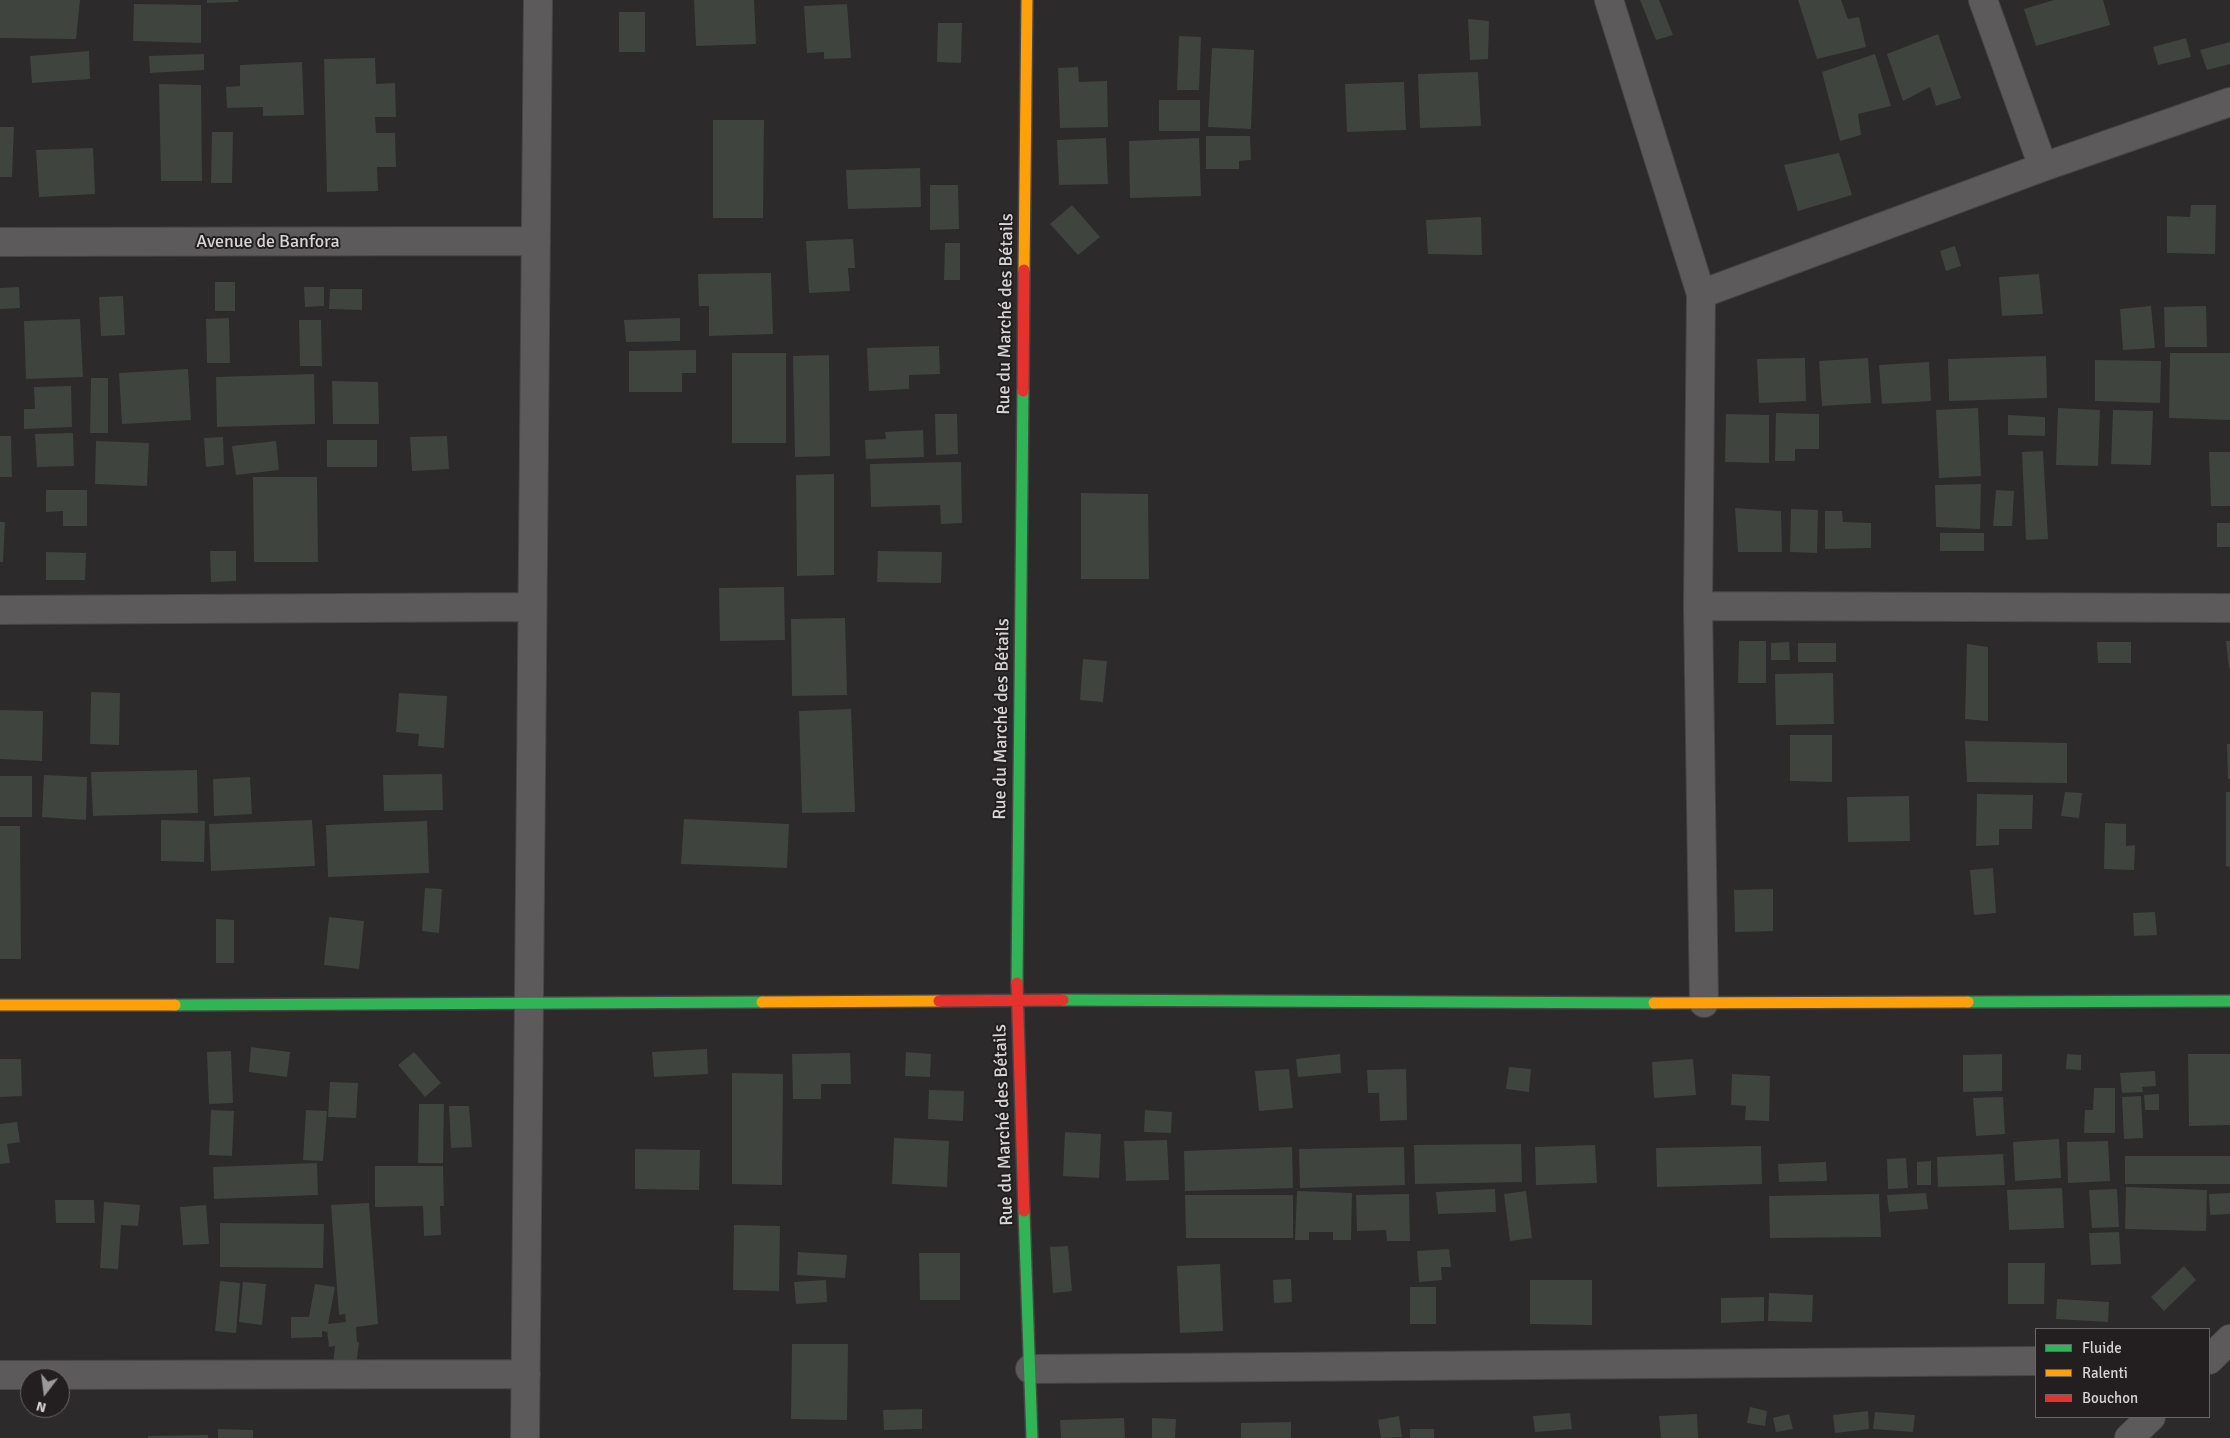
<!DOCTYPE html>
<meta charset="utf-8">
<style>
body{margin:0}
#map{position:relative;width:2230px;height:1438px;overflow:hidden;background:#2c2a2b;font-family:Signika,sans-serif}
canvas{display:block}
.legend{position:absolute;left:2035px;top:1328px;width:175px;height:90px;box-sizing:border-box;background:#231f21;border:1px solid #6b6769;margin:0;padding:6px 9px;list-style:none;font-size:15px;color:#d7d4d5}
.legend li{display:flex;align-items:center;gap:10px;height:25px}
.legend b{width:25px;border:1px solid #6b6769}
.north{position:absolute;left:20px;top:1368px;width:50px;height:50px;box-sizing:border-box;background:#231f21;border:1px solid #6b6769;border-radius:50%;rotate:195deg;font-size:14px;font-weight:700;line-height:20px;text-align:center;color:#d7d4d5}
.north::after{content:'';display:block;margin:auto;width:18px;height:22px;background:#9b989a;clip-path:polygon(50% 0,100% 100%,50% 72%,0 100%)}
</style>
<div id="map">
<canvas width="2230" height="1438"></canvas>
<ul class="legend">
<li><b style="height:6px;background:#30b455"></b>Fluide</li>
<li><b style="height:6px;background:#ff9f0a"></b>Ralenti</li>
<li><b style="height:6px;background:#e5322d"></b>Bouchon</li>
</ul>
<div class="north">N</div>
</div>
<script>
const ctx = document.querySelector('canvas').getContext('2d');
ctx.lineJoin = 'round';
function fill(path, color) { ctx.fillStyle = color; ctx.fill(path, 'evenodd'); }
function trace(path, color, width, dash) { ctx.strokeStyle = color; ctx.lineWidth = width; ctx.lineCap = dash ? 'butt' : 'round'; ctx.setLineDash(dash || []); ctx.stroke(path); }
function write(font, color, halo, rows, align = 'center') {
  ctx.font = font + ' Signika,sans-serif'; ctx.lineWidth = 4; ctx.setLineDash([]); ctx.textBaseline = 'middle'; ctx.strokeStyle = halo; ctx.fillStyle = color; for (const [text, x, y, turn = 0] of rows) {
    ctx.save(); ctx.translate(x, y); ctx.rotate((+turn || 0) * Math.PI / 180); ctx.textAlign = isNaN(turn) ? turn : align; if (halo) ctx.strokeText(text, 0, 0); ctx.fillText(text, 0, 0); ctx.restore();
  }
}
fill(new Path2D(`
 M0 0H80L76 39 0 38Z
 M207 0H238V2L207 3Z
 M694 0H754L756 44 696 46Z
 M1640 0H1659L1673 35 1656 40Z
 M1798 0H1841L1848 19 1859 17 1866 47 1817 59Z
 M2054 0H2103L2110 25 2036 46 2024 9Z
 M134 4 201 5V43L133 41Z
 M847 4 851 58 824 59V52L807 53 804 6Z
 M619 12H645V52H619Z
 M1468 19 1489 21 1488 59 1470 60Z
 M938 23H962L961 63 937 62Z
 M1938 34 1961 98 1936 106 1930 87 1903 101 1887 54Z
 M1179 36 1201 37 1199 90H1177Z
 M2186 38 2191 57 2158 65 2153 47Z
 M2230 42V64L2207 70 2200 50Z
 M1212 48 1254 50 1251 129 1208 127Z
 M89 51 90 79 32 83 30 56Z
 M204 54V70L150 73 149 56Z
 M1875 54 1891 106 1858 114 1861 135 1840 141 1822 72Z
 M375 58 376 84 395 83 396 117H375L376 133H395L396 167H377L378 191 327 192 324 59Z
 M302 62 304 115 263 116V107L227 108 226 87 240 86V65Z
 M1078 67 1079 82 1107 81 1108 127 1060 128 1058 68Z
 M1478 72 1481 126 1420 128 1418 74Z
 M1404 82 1406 130 1347 132 1345 84Z
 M159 84 201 85 202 181H161Z
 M1159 100H1200V131H1159Z
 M713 120H764L763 218H713Z
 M0 127H14L12 177H0Z
 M212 132H233L232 183H211Z
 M1206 136H1250L1251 160 1239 161V169H1206Z
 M1106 138 1108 184 1059 185 1057 140Z
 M1199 138 1201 196 1130 198 1129 141Z
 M93 148 95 194 39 197 36 150Z
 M1839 153 1852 195 1798 211 1784 165Z
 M920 168 921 207 848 209 846 170Z
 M930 185H958L959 229 930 230Z
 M1072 205 1100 237 1078 255 1050 224Z
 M2191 205H2216L2215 254 2167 253V216L2190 217Z
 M1481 217 1482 255 1428 254 1426 220Z
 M853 239 855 268H848L850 291 809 293 806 241Z
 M945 243H960V280H944Z
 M1955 246 1961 266 1946 271 1940 251Z
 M771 273 773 334 709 336V306H699L698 274Z
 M2039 274 2043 314 2002 316 1999 277Z
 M215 282H235V311H215Z
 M19 287 20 308 0 309V288Z
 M304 287H324V306L305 307Z
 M330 289H362V310L329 309Z
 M123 296 125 335 101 336 99 297Z
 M2151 306 2155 348 2123 350 2120 309Z
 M2206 306 2207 347H2165L2164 307Z
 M229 318 230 363H207L206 319Z
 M680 318V341L626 342 624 320Z
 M80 319 83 377 26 379 24 321Z
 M299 320H321L322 366H300Z
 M939 346 940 374 909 375V389L869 391 867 348Z
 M696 350V373H682V392H629V351Z
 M732 353H786V443H732Z
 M2170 353H2230V420L2169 418Z
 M829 355 830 456 795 457 793 356Z
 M2046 356 2047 398 1949 401 1948 359Z
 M1805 358 1806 401 1759 403 1757 359Z
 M1868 358 1871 403 1822 406 1819 361Z
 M2095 360 2161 361 2160 403 2095 401Z
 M1929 362 1931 401 1882 404 1879 365Z
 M188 369 191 420 122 424 119 373Z
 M314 374 315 424 217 427 216 377Z
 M91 378H108V433H90Z
 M332 381 378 382 379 424H333Z
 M71 386 72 427 24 429V409H35L34 387Z
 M1978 408 1981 476 1939 478 1936 410Z
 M2058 408 2100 410 2098 466 2056 465Z
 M2113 410 2153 411 2151 465 2111 464Z
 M1776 413 1819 414V449H1795V461H1775Z
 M935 414H957L958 454 936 455Z
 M1726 414 1769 415V463L1725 462Z
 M2008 415 2045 417V436L2008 435Z
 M923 430 924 457 866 459 865 440 886 439 885 432Z
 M73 433 74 466 37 467 35 434Z
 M0 436H11L12 477H0Z
 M447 436 449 469 412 471 410 437Z
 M223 437 224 465 206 467 204 438Z
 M327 440H377V467H327Z
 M96 441 149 443 147 486 95 484Z
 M276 441 279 470 236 475 232 446Z
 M2043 451 2048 539 2026 540 2022 452Z
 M2209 452H2230V506H2211Z
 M961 462 962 523 941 524 940 505 871 507 870 464Z
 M834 474V575L797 576 796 475Z
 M253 477H317L318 562H254Z
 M1981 484 1980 529 1936 527 1935 485Z
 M46 490H87V526H63V511L46 512Z
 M1996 490 2014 491 2012 526H1993Z
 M1081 493 1148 494 1149 579H1081Z
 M1735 508 1781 511 1782 552H1738Z
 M1791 509 1818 510 1817 553 1790 552Z
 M1825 511H1842L1843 522 1871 523V548L1825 549Z
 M0 522H5L3 562H0Z
 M2217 523H2230V547H2217Z
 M1940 533H1984V551H1940Z
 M210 551H236V581L211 582Z
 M878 551 942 552 941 583 877 582Z
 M46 552 86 553 85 580H46Z
 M784 587 785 640 720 641 719 588Z
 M845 618 847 695 792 696 791 619Z
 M1739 641H1766V683H1738Z
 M2226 641H2230V668H2229Z
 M1789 642 1790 660H1771V643Z
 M2097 642H2131V663H2098Z
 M1798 643H1836V662H1798Z
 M1967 644 1988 647V721L1965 719Z
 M1083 659 1107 661 1103 702 1080 700Z
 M1833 673 1834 724 1776 725 1775 674Z
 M91 692 120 693 119 745 90 744Z
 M399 693 447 696 444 748 418 746 419 734 396 732Z
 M851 709 855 812 802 813 799 711Z
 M0 710 43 711 42 761 0 759Z
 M1790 735H1832V782L1790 781Z
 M1965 741 2067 743V783L1967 782Z
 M2227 744H2230V779H2228Z
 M197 770 198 813 93 816 91 772Z
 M442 774 443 810 384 811 383 775Z
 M44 775 87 777 86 820 42 817Z
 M0 776H32V817H0Z
 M250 777 252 814 214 816 213 779Z
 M2065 792 2082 793 2079 818 2061 816Z
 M2226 792H2230V867L2226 866Z
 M1977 794 2033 795 2032 829H1999V845L1976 846Z
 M1909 796 1910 841 1848 842 1847 797Z
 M684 819 789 824 787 868 681 864Z
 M161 820 205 821 204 862 161 861Z
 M312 820 315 866 211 871 209 824Z
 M427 821 429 873 328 877 326 825Z
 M2105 823 2126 824V846L2135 845 2134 870 2104 869Z
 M0 826H20L21 959H0Z
 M1993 868 1996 913 1974 915 1970 870Z
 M425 888 442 889 439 933 422 931Z
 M1773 889V931L1735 932 1734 890Z
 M2155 912 2157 935 2134 936 2133 913Z
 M329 917 364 921 359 969 324 965Z
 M216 919 234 920V963H216Z
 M251 1047 290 1052 287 1077 249 1072Z
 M707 1049 708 1074 654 1077 652 1052Z
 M231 1051 233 1103 209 1104 207 1052Z
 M414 1052 441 1083 425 1097 398 1065Z
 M906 1052 931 1054 930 1077 905 1076Z
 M850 1053 851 1084H821V1099H793L792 1054Z
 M1340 1054 1341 1073 1298 1077 1296 1059Z
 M2002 1054V1091L1963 1092V1055Z
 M2067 1054 2081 1055V1070L2066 1069Z
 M2188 1054H2230V1125L2189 1126Z
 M0 1059H21L22 1096 0 1097Z
 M1693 1059 1696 1095 1654 1098 1652 1062Z
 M1509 1067 1531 1069 1529 1092 1506 1089Z
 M1289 1069 1293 1108 1259 1111 1255 1071Z
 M1406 1069 1407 1120 1380 1121 1379 1093H1368L1367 1070Z
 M2155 1071 2156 1086 2142 1087 2143 1092 2122 1093 2120 1073Z
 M732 1073 783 1074 782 1185 732 1184Z
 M1732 1074 1770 1076 1769 1121 1745 1120 1746 1106 1731 1105Z
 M330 1082 358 1083 356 1118 328 1117Z
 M2094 1088H2115V1133H2084L2085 1110H2093Z
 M929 1090 964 1091 963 1121 928 1119Z
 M2159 1094V1110H2145L2144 1095Z
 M2141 1096 2143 1138 2124 1139 2122 1097Z
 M2003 1097 2005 1134 1976 1136 1973 1098Z
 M419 1104H444L443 1163H418Z
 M449 1106H469L472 1147 451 1148Z
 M211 1110 234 1111 232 1156 209 1155Z
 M306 1110 327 1111 323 1161 303 1160Z
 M1145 1110 1172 1112 1171 1133 1144 1132Z
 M17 1122 20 1142 7 1144 10 1163 0 1164V1124Z
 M1065 1132 1101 1134 1099 1178 1063 1176Z
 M894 1138 949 1141 947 1187 892 1184Z
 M2059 1139 2061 1178 2015 1181 2013 1142Z
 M1167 1140 1169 1180 1126 1181 1124 1141Z
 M2108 1141 2110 1181 2068 1183 2067 1142Z
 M1521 1144 1522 1182 1415 1184 1414 1145Z
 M1595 1145 1597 1183 1536 1185 1535 1147Z
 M1761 1146 1762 1184 1657 1187 1656 1148Z
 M1292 1147 1293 1188 1185 1191 1184 1151Z
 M1404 1147 1405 1185 1300 1188 1299 1149Z
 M635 1149 700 1150 699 1190 635 1189Z
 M2003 1154 2005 1185 1938 1187 1937 1157Z
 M2125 1156H2230V1184H2125Z
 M1906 1158 1908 1188 1888 1189 1887 1159Z
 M1931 1161V1185H1917V1162Z
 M1826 1162 1827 1181 1779 1182 1778 1164Z
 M317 1163 318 1195 214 1199 213 1167Z
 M375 1166H443L444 1206H440L441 1235 424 1236 423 1206 375 1207Z
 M2126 1187 2207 1190 2206 1231 2125 1229Z
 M2062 1188 2064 1228 2009 1230 2007 1190Z
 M1495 1189 1496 1212 1438 1214 1436 1192Z
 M2117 1189 2119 1227 2092 1228 2089 1190Z
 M1297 1191 1352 1193 1351 1240H1333V1232H1309V1240H1295Z
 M1526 1191 1532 1238 1510 1241 1504 1194Z
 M1926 1193 1928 1209 1889 1212 1887 1195Z
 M2230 1193V1214L2210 1215 2209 1194Z
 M1409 1194 1410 1241H1387L1386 1230 1357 1231 1356 1195Z
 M1879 1194 1881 1237 1770 1238 1769 1196Z
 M1185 1195H1293V1238H1186Z
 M55 1200H94L95 1223H56Z
 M104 1202 140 1205 138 1226 121 1225 118 1269 100 1268Z
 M369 1203 378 1324 356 1327 357 1342H359L356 1367 333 1365 335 1346 329 1347 327 1329V1332L322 1331V1337L291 1338V1317H309L315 1284 335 1287 328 1324 346 1322 345 1314 339 1315 331 1205Z
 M206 1205 209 1244 183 1245 180 1207Z
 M220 1223 324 1224 323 1268 220 1267Z
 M734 1225 780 1226 779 1291 733 1290Z
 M2119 1232 2121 1264 2091 1265 2089 1233Z
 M1068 1246 1072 1291 1053 1293 1050 1247Z
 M1449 1249 1451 1267H1441L1442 1280 1419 1282 1417 1251Z
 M798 1252 847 1255 845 1278 797 1275Z
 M919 1253H960V1300H920Z
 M2008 1263H2045L2044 1304H2008Z
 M1220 1264 1223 1331 1180 1333 1177 1266Z
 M2184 1266 2196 1280 2164 1311 2151 1297Z
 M1291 1279 1292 1302 1274 1303 1273 1280Z
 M826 1280 827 1302 796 1304 794 1282Z
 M1530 1280H1592V1325L1530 1324Z
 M220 1281 240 1283 236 1333 215 1331Z
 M243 1282 266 1284 262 1325 239 1322Z
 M1410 1287H1436V1324H1410Z
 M1769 1293 1813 1295 1812 1322 1768 1321Z
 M1764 1297V1321L1721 1323V1298Z
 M2057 1299 2109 1302 2108 1322 2056 1319Z
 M792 1344H848L847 1420 791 1419Z
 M1750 1407 1767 1411 1765 1426 1747 1423Z
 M922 1409V1429L884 1430 883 1410Z
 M1868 1411 1869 1429 1835 1433 1833 1415Z
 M1875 1412 1915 1415 1913 1432 1873 1429Z
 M1570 1413 1572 1429 1535 1432 1533 1416Z
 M1697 1414 1698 1438H1661L1659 1416Z
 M1789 1414 1793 1429 1776 1432 1773 1418Z
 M1399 1416 1402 1437 1381 1438 1378 1420Z
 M1124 1418 1125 1438H1061L1060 1420Z
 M1152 1418 1176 1419 1175 1438H1152Z
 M1291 1422V1438H1241V1423Z
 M218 1429 253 1430V1438H218Z
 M1410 1429H1434V1438H1410Z
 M208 1435V1438H148V1436Z`), '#3f443f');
const street = new Path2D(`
 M1609 0 1701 294 1698 606
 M1983 0 2043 167
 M0 242 536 241
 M1701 294 2043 167 2230 102
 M0 610 532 607
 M1704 1003 1698 606 2230 608
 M2209 1360 2230 1339
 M1030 1369 2036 1361
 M0 1375 526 1374
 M525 1438 538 0
 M2129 1438 2151 1417`);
const fast = new Path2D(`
 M1017 983 1023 391
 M1063 1000 1654 1003
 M1968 1002 2230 1001
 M175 1005 762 1002
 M1024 1211 1032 1438`);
const slow = new Path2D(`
 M1024 270 1027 0
 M762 1002 939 1001
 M1654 1003 1968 1002
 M0 1005H175`);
const jam = new Path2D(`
 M1023 391 1024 270
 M1017 983 1024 1211
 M939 1001 1063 1000`);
trace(street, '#474546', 30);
trace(fast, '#474546', 14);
trace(slow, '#474546', 14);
trace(jam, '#474546', 14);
trace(street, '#5c5a5a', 28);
trace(fast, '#30b455', 11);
trace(slow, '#ff9f0a', 11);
trace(jam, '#e5322d', 11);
write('18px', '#d7d4d5', '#231f21', [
 ["Avenue de Banfora",268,242],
 ["Rue du Marché des Bétails",1006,314,-89],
 ["Rue du Marché des Bétails",1002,719,-89],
 ["Rue du Marché des Bétails",1004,1125,-92]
]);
</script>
